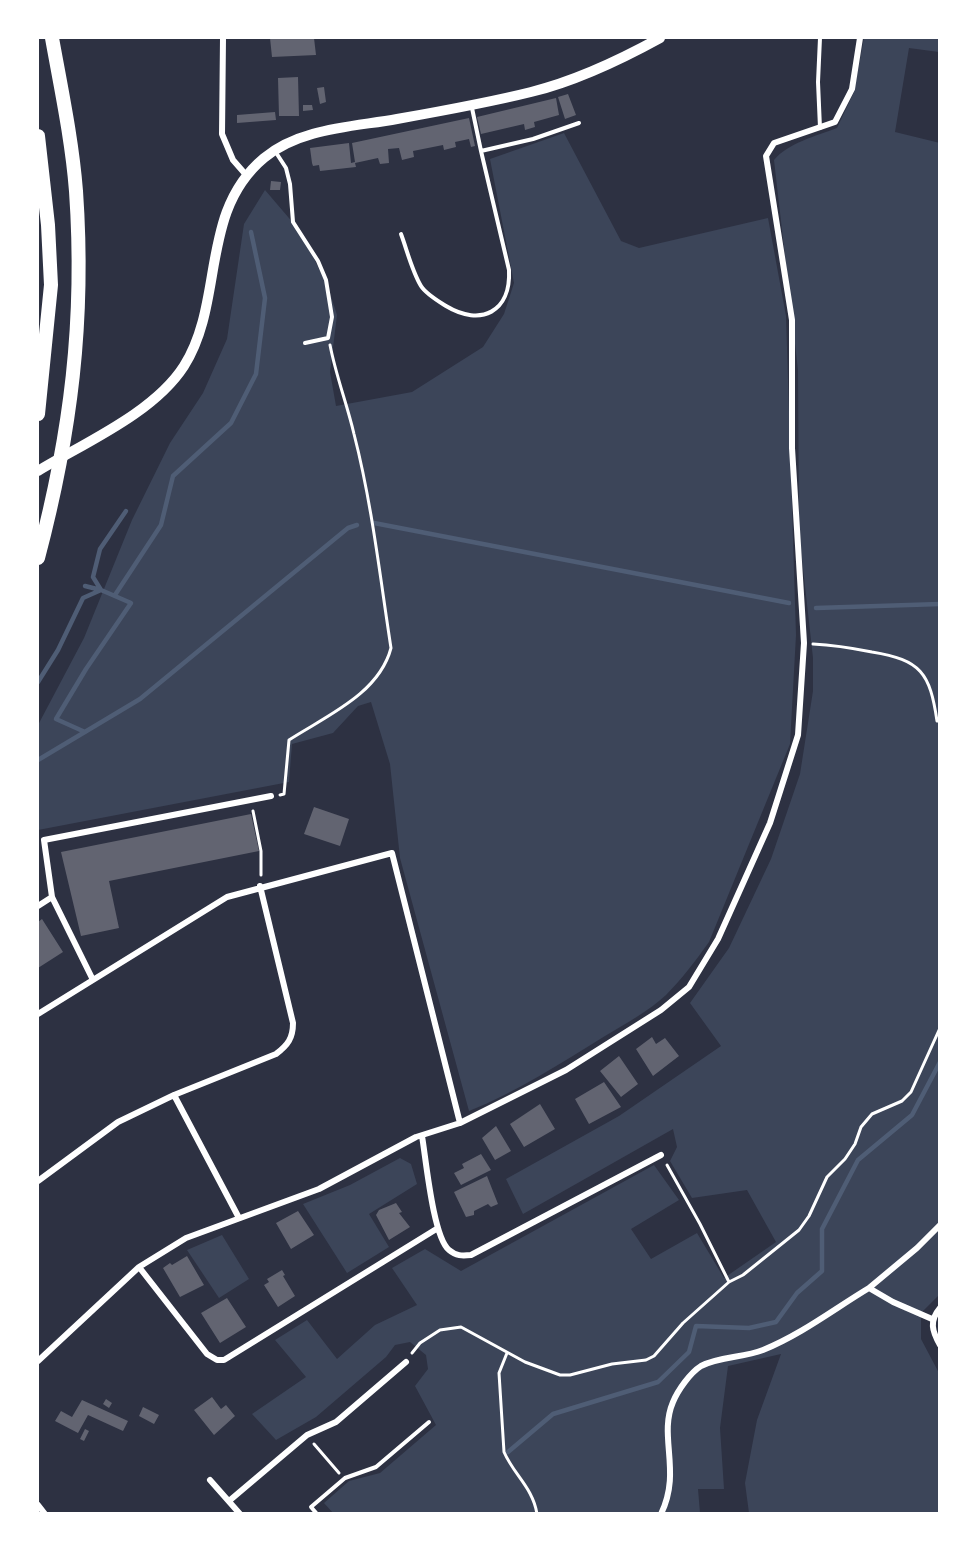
<!DOCTYPE html>
<style>
body{margin:0}
#map{position:relative;width:977px;height:1551px;overflow:hidden;background:#2d3142;font-family:"Public Sans",sans-serif}
canvas{display:block}
.frame{position:absolute;inset:0;border:39px solid #fff;pointer-events:none}
</style>
<div id="map">
<canvas width="977" height="1551"></canvas>
<div class="frame"></div>
</div>
<script>
const ctx = document.querySelector('canvas').getContext('2d');
ctx.lineJoin = 'round';
function fill(path, color) { ctx.fillStyle = color; ctx.fill(path, 'evenodd'); }
function trace(path, color, width, dash) { ctx.strokeStyle = color; ctx.lineWidth = width; ctx.lineCap = dash ? 'butt' : 'round'; ctx.setLineDash(dash || []); ctx.stroke(path); }
fill(new Path2D(`
 M864 38H939V52L909 48 895 132 940 143V1294L921 1313V1339L939 1373V1513H749L745 1483 757 1420 781 1354 728 1366 720 1428 724 1489H698L700 1513H333L324 1503 349 1481 380 1473 436 1425 415 1386 428 1369 426 1355 410 1342 395 1345 386 1357 316 1417 276 1440 252 1414 306 1377 275 1340 307 1320 337 1359 375 1325 417 1305 392 1268 425 1249 461 1271 654 1165 679 1200 631 1229 651 1259 697 1233 724 1278 776 1242 747 1190 692 1198 670 1161 677 1147 673 1129 523 1214 506 1179 619 1116 721 1046 690 1003 729 948 771 859 800 774 813 691V658L799 532 798 370 774 160C788 143 816 136 837 128L854 92Z
 M564 133 621 241 639 248 768 218 786 316 796 635 790 744 709 942C696 960 682 979 666 995 649 1011 625 1024 605 1036 561 1063 517 1092 469 1111L400 858 390 764 371 702 358 706 333 733 292 744 289 782 38 830V725L84 638 132 520 170 443 203 393 227 339 244 224 265 190 300 231 328 287 337 315 330 372 336 406 412 392 483 347 504 314 514 283 490 159Z
 M400 1158 411 1164 417 1184 369 1214 389 1247 347 1273 303 1204 350 1185Z
 M222 1235 249 1279 219 1298 187 1250Z`), '#3c4559');
trace(new Path2D(`
 M374 523 789 603
 M85 586 101 590
 M101 590 93 577 100 549 126 511
 M115 595 161 525 173 476 231 423 256 374 265 298 251 232
 M816 608 940 604
 M38 682 58 650 83 598 101 590 131 603 86 669 56 719 85 732
 M38 760 140 699 348 528 357 525
 M508 1452 553 1414 658 1382 689 1352 696 1326 749 1328 776 1322 797 1293 822 1271V1229L858 1160 912 1115 940 1062`), '#4f5d75', 4.5);
fill(new Path2D(`
 M270 38H314L316 55 272 57Z
 M298 77 299 116H279L278 78Z
 M324 87 326 102 320 104 317 88Z
 M568 94 576 115 565 119 558 97Z
 M556 98 559 115 534 122 535 127 525 130 524 124 481 134 477 117Z
 M303 105H312L313 110 303 111Z
 M275 112 276 120 237 123V115Z
 M469 118 475 146 471 147 469 139 455 142 456 147 444 150 443 145 413 151 414 157 402 160 399 148 388 149 389 163 380 164 378 158 355 163 356 167 320 171 319 165 313 166 312 163 310 148 349 143 351 163 355 162 352 143Z
 M271 181 281 182 280 190H270Z
 M314 807 349 819 340 846 304 834Z
 M251 814 259 851 109 881 119 928 81 936 61 852Z
 M42 919 63 952 38 968V922Z
 M652 1037 656 1044 665 1038 679 1056 653 1076 636 1049Z
 M619 1056 638 1084 621 1097 600 1071Z
 M604 1082 621 1107 589 1124 575 1099Z
 M540 1104 555 1129 524 1147 510 1124Z
 M496 1126 511 1151 495 1160 482 1138Z
 M481 1154 491 1170 461 1185 454 1173 464 1168 462 1164Z
 M487 1176 498 1204 491 1207 488 1204 474 1211V1215L466 1217 454 1192Z
 M396 1203 402 1212 399 1213 410 1227 389 1240 376 1215 379 1210Z
 M298 1211 314 1235 291 1249 276 1223Z
 M187 1256 204 1285 180 1297 163 1268 170 1263 172 1265Z
 M282 1270 285 1275 283 1276 295 1296 278 1307 264 1285 269 1282 267 1279Z
 M227 1298 246 1327 220 1343 201 1313Z
 M212 1397 221 1409 226 1405 235 1416 214 1435 194 1410Z
 M106 1399 112 1403 109 1408 103 1404Z
 M82 1400 128 1421 123 1431 88 1415 78 1433 55 1421 61 1411 72 1417Z
 M143 1407 159 1415 154 1424 139 1416Z
 M85 1429 89 1431 84 1441 80 1439Z`), '#626471');
trace(new Path2D(`
 M813 644C833 645 852 648 872 652 921 660 930 673 937 721H940
 M280 795 284 794 289 740C326 716 379 694 391 648 380 577 372 504 354 434 347 404 336 376 330 345
 M253 811 261 851V875
 M667 1165 700 1224 729 1282
 M412 1353 420 1343 440 1330 461 1327 525 1362 560 1375H570L612 1364 646 1360 654 1356 683 1323 729 1282 743 1275 799 1230 809 1216 827 1177 845 1159 855 1144 861 1127 872 1114 902 1101 911 1092 940 1028
 M507 1353 499 1373 504 1452C514 1475 533 1488 537 1514
 M314 1444 339 1473`), '#fff', 3);
trace(new Path2D(`
 M472 108 481 151 533 139 579 123
 M820 128 818 82 820 38
 M275 151 286 168 290 184 293 222 318 261 326 280 332 317 328 338 305 343
 M401 234C407 250 412 271 421 286 426 294 438 301 446 306 481 327 511 312 509 270L481 151
 M317 1514 311 1507 345 1478 376 1467 429 1422`), '#fff', 4);
trace(new Path2D(`
 M223 38 222 134 233 160 247 176
 M38 906 52 897
 M92 978 52 897 44 840 271 796
 M38 1014 227 897 392 853 460 1123
 M174 1095 239 1218
 M422 1136C426 1159 433 1237 449 1250 456 1256 462 1256 471 1255L661 1155
 M38 1181 118 1122 174 1095 276 1054C288 1045 293 1038 293 1023L260 886
 M139 1267 207 1354 217 1360H224L438 1228
 M869 1288 917 1248 940 1225
 M940 1308C929 1321 932 1331 940 1345
 M38 1361 139 1267 186 1238 319 1189 416 1137 460 1123 566 1070 661 1010 689 987 718 939 770 823 798 735 804 643 792 448V320L766 156 774 143 835 122 852 89 860 38
 M210 1480 240 1514
 M229 1501 307 1435 336 1422 406 1362
 M38 1505 45 1514
 M661 1514C682 1471 658 1437 673 1402 678 1390 690 1373 701 1366 721 1356 743 1358 763 1350 802 1334 834 1309 869 1288L893 1302 932 1319`), '#fff', 6);
trace(new Path2D(`
 M38 471C84 443 154 413 184 366 225 301 199 212 264 158 300 128 353 127 397 119 442 111 487 103 531 92 576 81 620 60 660 38`), '#fff', 10);
trace(new Path2D(`
 M38 136 48 225 51 285 38 414
 M38 558C71 433 85 320 76 191 72 140 61 88 52 38`), '#fff', 14);
</script>
